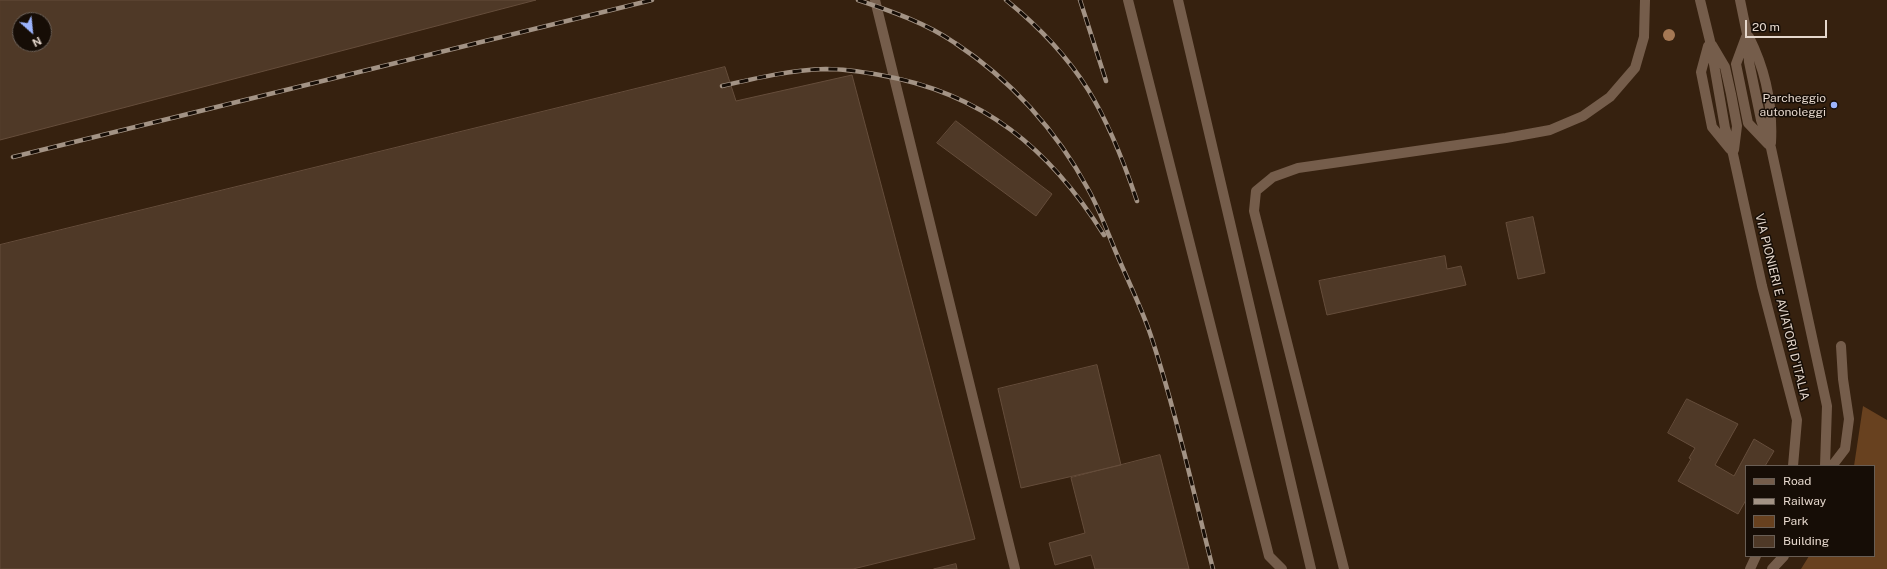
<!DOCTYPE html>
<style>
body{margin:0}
#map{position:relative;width:1887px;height:569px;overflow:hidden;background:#36210f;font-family:"Public Sans",sans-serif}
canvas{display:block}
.legend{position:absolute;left:1745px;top:465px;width:130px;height:92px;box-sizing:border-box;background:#160d06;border:1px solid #695e55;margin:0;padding:5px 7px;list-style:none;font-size:12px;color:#e5d7cc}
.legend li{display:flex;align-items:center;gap:8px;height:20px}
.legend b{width:20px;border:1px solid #695e55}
.north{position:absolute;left:12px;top:12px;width:40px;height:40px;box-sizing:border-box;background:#160d06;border:1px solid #695e55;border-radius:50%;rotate:153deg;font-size:11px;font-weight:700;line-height:16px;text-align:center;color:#e5d7cc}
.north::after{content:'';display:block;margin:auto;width:14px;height:18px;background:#9cb4fd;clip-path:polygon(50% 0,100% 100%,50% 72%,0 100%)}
.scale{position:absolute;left:1745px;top:20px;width:82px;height:18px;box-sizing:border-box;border:2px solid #e5d7cc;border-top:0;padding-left:5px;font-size:12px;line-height:14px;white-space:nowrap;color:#e5d7cc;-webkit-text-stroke:3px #160d06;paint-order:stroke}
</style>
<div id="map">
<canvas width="1887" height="569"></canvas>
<ul class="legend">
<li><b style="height:5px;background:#755d4b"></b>Road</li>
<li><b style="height:5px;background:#a39385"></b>Railway</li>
<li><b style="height:11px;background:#68411f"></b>Park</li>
<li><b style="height:11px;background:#4f3927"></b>Building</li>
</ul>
<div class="north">N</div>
<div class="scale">20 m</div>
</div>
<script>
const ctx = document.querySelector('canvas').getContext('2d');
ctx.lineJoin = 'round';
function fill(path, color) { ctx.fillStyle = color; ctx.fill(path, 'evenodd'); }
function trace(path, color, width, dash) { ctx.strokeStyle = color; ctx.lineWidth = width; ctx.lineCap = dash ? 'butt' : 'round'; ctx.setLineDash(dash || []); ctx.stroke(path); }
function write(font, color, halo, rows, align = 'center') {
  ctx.font = font + ' "Public Sans",sans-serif'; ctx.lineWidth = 3; ctx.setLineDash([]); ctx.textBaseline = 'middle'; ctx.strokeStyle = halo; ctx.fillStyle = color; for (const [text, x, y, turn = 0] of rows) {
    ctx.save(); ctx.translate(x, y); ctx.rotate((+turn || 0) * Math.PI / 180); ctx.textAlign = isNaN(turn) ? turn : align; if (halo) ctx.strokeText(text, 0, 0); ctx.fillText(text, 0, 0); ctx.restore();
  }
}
fill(new Path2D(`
 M1863 406 1887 420V569H1801L1809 556H1874V466H1854Z`), '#68411f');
const building = new Path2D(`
 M0 0H536L0 140ZM20 20H44V44H20Z
 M725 67 736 101 852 75 975 539 853 569H0V245Z
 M956 121 1052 194 1036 216 937 143Z
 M1533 217 1545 273 1518 279 1506 223Z
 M1445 256 1447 269 1461 266 1466 285 1327 315 1319 281Z
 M1097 365 1121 465 1021 488 998 389Z
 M1687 399 1738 424 1715 465 1734 476 1754 439 1774 451 1765 466H1746V500L1738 514 1678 481 1691 459 1689 458 1695 448 1668 433Z
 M1160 455 1189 569H1095L1091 555 1055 565 1049 543 1085 533 1071 478Z
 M956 564 957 569H934Z`);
fill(building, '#4f3927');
trace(building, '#654d3b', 1);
trace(new Path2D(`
 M1128 0 1269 556 1282 569
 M1178 0 1311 569
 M1700 0 1710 41 1725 128 1733 154 1762 286 1797 420 1793 466
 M1740 0 1747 34 1749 62 1761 120 1771 148 1827 406 1825 466
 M1746 37 1736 64 1748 123 1768 144
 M1749 37C1766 71 1773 106 1771 143
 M1712 45 1725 67 1731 94 1737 126 1734 150
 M1708 46 1701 72 1712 127 1730 149
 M1832 466 1845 449 1849 419 1843 379 1841 346
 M1344 569 1254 211 1256 191 1273 177 1298 168 1506 138 1550 130 1583 116 1610 97 1635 68 1644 37 1645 0
 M1750 569 1756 556
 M1772 569 1784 556`), '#755d4b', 10);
trace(new Path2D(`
 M875 0 1015 569`), '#755d4b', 10);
const rail = new Path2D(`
 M858 0C891 11 926 23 955 43 1010 79 1057 131 1088 189 1100 210 1108 234 1118 257 1129 283 1142 309 1151 336 1176 412 1193 491 1213 569
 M1006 0C1080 60 1107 112 1137 201
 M1080 0 1106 81
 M722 86C756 78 791 70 826 69 844 69 863 72 880 75 983 93 1050 149 1104 235
 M13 157 652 0`);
trace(rail, '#a39385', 4.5);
trace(rail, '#160d06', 3, [9]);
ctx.fillStyle = '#a57854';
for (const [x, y] of [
 [1669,35]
]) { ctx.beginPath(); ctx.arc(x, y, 6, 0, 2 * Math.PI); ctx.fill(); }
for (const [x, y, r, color] of [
 [1834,105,4,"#9cb4fd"]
]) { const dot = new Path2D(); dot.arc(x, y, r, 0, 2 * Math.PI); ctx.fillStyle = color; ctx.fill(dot); trace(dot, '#160d06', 1.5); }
write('12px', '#e5d7cc', '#160d06', [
 ["Parcheggio",1826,98],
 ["autonoleggi",1826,112]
], 'right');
write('12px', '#e5d7cc', '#160d06', [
 ["VIA PIONIERI E AVIATORI D'ITALIA",1782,307,76]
]);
</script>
